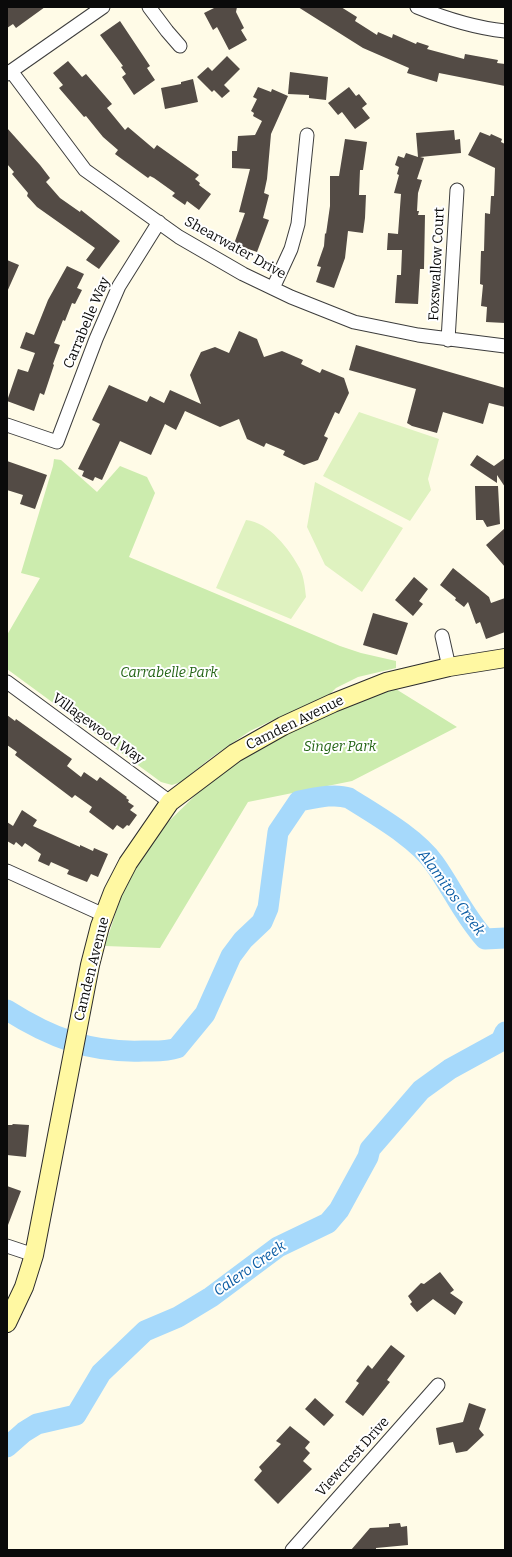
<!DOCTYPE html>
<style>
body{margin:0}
#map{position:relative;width:512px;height:1557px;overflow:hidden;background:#fffbe7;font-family:Bitter,serif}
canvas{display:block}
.frame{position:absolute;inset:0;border:8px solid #0a0a0a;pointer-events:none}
</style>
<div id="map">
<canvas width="512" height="1557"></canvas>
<div class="frame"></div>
</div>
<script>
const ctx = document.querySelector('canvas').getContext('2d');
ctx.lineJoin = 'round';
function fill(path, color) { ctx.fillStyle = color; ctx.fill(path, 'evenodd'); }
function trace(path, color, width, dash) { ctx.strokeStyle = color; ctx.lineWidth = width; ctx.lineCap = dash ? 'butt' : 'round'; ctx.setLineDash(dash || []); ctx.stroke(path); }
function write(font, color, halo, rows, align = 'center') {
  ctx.font = font + ' Bitter,serif'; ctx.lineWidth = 4; ctx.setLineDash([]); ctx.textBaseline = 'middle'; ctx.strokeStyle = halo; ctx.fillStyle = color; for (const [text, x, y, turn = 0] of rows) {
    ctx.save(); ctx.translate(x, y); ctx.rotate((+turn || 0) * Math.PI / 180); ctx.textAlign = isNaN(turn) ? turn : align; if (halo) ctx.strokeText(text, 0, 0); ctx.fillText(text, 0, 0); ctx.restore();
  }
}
fill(new Path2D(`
 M54 459 61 460 97 492 120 466 147 477 155 493 129 557 340 646 361 653 396 661V668L358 677 336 688 324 700 277 718 250 731 212 757 181 782 172 785 161 782 7 669V635L40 578 21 573 53 466Z
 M391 686 457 727 352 781 248 802 160 948 105 946 124 887 163 827 212 779 288 730Z`), '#ccecae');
fill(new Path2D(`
 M359 412 439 439 428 479 431 490 410 521 323 476Z
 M315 482 403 528 362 592 325 565 307 527Z
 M246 520C269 522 290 550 300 569 304 577 305 588 306 597L291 619 216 588Z`), '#dff2c0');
trace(new Path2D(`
 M7 1010C51 1038 91 1053 143 1051 154 1051 166 1052 177 1048L205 1014 231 956 243 940 262 922 268 908 278 832 299 801C315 798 334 793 349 798 377 816 415 837 434 863 452 888 464 916 485 939L505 938
 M7 1447 24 1432 37 1424 76 1415 101 1373 145 1331 178 1317 211 1297 278 1247 328 1223 339 1210 368 1157 370 1149 421 1090 450 1069 501 1041 505 1032`), '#a6d9fb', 21);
fill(new Path2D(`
 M7 7H45L16 28 13 24 7 28Z
 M216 7H237L236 12 244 28 241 30 247 40 229 50 217 27 213 30 204 13Z
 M298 7H341L357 17 355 21 377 35 378 32 392 38 393 34 416 44 417 42 429 46 427 49 464 59 465 54 498 60 497 63 505 64V86L439 73 437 82 407 73 409 68 363 48Z
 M120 21 150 66 147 68 155 80 134 95 122 77 126 74 121 67 123 66 100 35Z
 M227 56 240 69 224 85 230 91 222 98 214 90 212 92 197 77 208 67 212 71Z
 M68 61 82 77 86 74 112 104 107 108 125 130 128 127 154 149 157 145 199 175 195 179 200 183 199 185 211 194 199 210 187 201 185 205 172 196 175 193 154 178 150 176 148 178 115 154 118 150 103 137 86 116 84 117 59 88 63 85 53 73Z
 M290 72 328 77 326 100 309 98V95L288 94Z
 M193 79 198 102 165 109 161 88 181 84V82Z
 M258 87 271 92 272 89 288 96 271 134 267 179 264 193 269 195 263 218 269 220 257 252 234 244 245 213 239 212 250 169 232 168V151H237L238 136 255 135 262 121 253 116 254 113 251 111 257 99 253 97Z
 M349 87 356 96 359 94 367 104 362 108 370 118 355 129 342 112 338 115 328 103Z
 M7 128 40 165 50 178 46 182 60 198 80 212 81 210 120 241 99 269 86 260 95 248 37 207 27 196 28 193 12 174 14 172 7 164Z
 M454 130 455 140 460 139 461 153 420 157 424 158 417 179 422 180 418 193 417 211H419L418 215H425L424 269H420L418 304 395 303 397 275H401L402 250H387L388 233 398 234 401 194 394 193 399 175 397 174 399 167 395 165 398 156 404 158 406 153 418 157 416 133Z
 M480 132 490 136 491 134 502 139 501 142 505 144V323L486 322 487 307 481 306 483 285 480 284 481 251H484L485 213 490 214 491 196H494L495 168 468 155Z
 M345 139 367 142 363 170H360L359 195H366L365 218 363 233 348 231 345 258 334 288 316 282 321 267 317 266 324 246 325 233 326 234 330 206V176H339Z
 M7 260 19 265 7 292Z
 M67 266 84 274 77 288 82 290 75 304 72 303 65 321 63 320 54 343 60 345 53 364 54 365 44 395 40 393 34 411 7 401 18 369 28 372 35 353 20 348 26 332 34 335 48 300Z
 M239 331 257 339 264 357 282 351 303 360 301 364 320 373 322 369 344 378 349 393 339 414 335 412 324 436 328 438 318 460 304 465 283 455 285 451 266 443 264 447 247 439 239 419 220 427 185 411 176 430 165 424 151 455 120 441 102 480 95 477 93 481 82 476 84 471 78 469 100 424 92 420 109 385 147 402 150 396 164 403 170 390 201 404 190 375 201 352 215 347 229 353Z
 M356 345 505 388V407L489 403 483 424 443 412 437 433 412 426 407 423 416 389 349 370Z
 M477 455 494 466 505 458V487L497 475V483L470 465Z
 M7 461 47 475 35 509 20 504 23 495 7 490Z
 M475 486H498L500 524 487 527 483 520H476Z
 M505 528V567L486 545Z
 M453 568 489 597 491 603 505 598V632L486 639 480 622 476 624 468 602 464 607 455 600 456 598 440 585Z
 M414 577 428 589 419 601 423 604 413 616 395 600Z
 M373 613 408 623 397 655 363 645Z
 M7 715 15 721 16 719 72 759 67 766 81 777 84 772 97 781 100 777 127 797 126 798 129 800 128 802 134 806 130 810 137 815 129 826 127 825 123 829 117 825 113 830 89 812 92 807 75 795 72 798 15 755 17 752 7 745Z
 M22 810 37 820 33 826 80 847V845L93 851 94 848 108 854 98 877 91 874 87 882 67 874 69 870 51 862 49 866 38 861 41 854 25 843 22 847 16 842 14 845 7 841V822L13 826Z
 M13 1124 29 1125 26 1157 7 1155V1125H12Z
 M7 1186 21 1191 8 1225H7Z
 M440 1272 454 1290 450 1293 463 1302 455 1315 433 1299 417 1312 410 1304 412 1302 408 1296 421 1283 424 1284Z
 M391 1345 405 1356 387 1380 390 1382 363 1416 345 1402 359 1383 356 1381 368 1365 372 1369Z
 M315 1398 334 1415 324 1426 305 1409Z
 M469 1403 486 1409 479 1429 484 1435 467 1451 456 1453 453 1442 439 1445 436 1428 463 1422Z
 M290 1426 310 1442 305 1448 310 1453 303 1461 312 1469 278 1504 254 1480 262 1471 259 1467 281 1444 276 1441Z
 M400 1523 401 1527 407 1526 408 1545 376 1548V1550H351L370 1528 389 1527V1524Z`), '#534b45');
const street = new Path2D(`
 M149 7 167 31 180 46
 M417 7C444 18 476 28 505 31
 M11 71 85 170 179 237 243 274 291 297 354 322 418 335 505 346
 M7 74 103 7
 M273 288 291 249 298 224 307 135
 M448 340 457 190
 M7 425 57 442 96 339 119 286 159 222
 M442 636 449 667
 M7 682 170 802
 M7 871 104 915
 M7 1246 34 1255
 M292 1550 438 1385`);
const secondary = new Path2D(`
 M7 1323 24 1287 34 1255 90 965 100 926 113 892 128 863 170 802 235 753 283 726 333 703 386 682 449 667 505 658`);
trace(street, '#3d3d3d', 15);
trace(secondary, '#2c2c2c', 20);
trace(street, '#fff', 13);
trace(secondary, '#fff8a2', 18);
write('14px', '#0a0a0a', '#fff', [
 ["Shearwater Drive",235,248,29],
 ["Foxswallow Court",437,264,-87],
 ["Carrabelle Way",87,323,-67],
 ["Camden Avenue",295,723,-26],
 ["Villagewood Way",98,729,36],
 ["Camden Avenue",92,969,-76],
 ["Viewcrest Drive",353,1457,-48]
]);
write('italic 14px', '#246516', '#fff', [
 ["Carrabelle Park",169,673],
 ["Singer Park",340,747]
]);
write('italic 15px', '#0b5ca4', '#fff', [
 ["Alamitos Creek",451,893,54],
 ["Calero Creek",250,1269,-35]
]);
</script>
